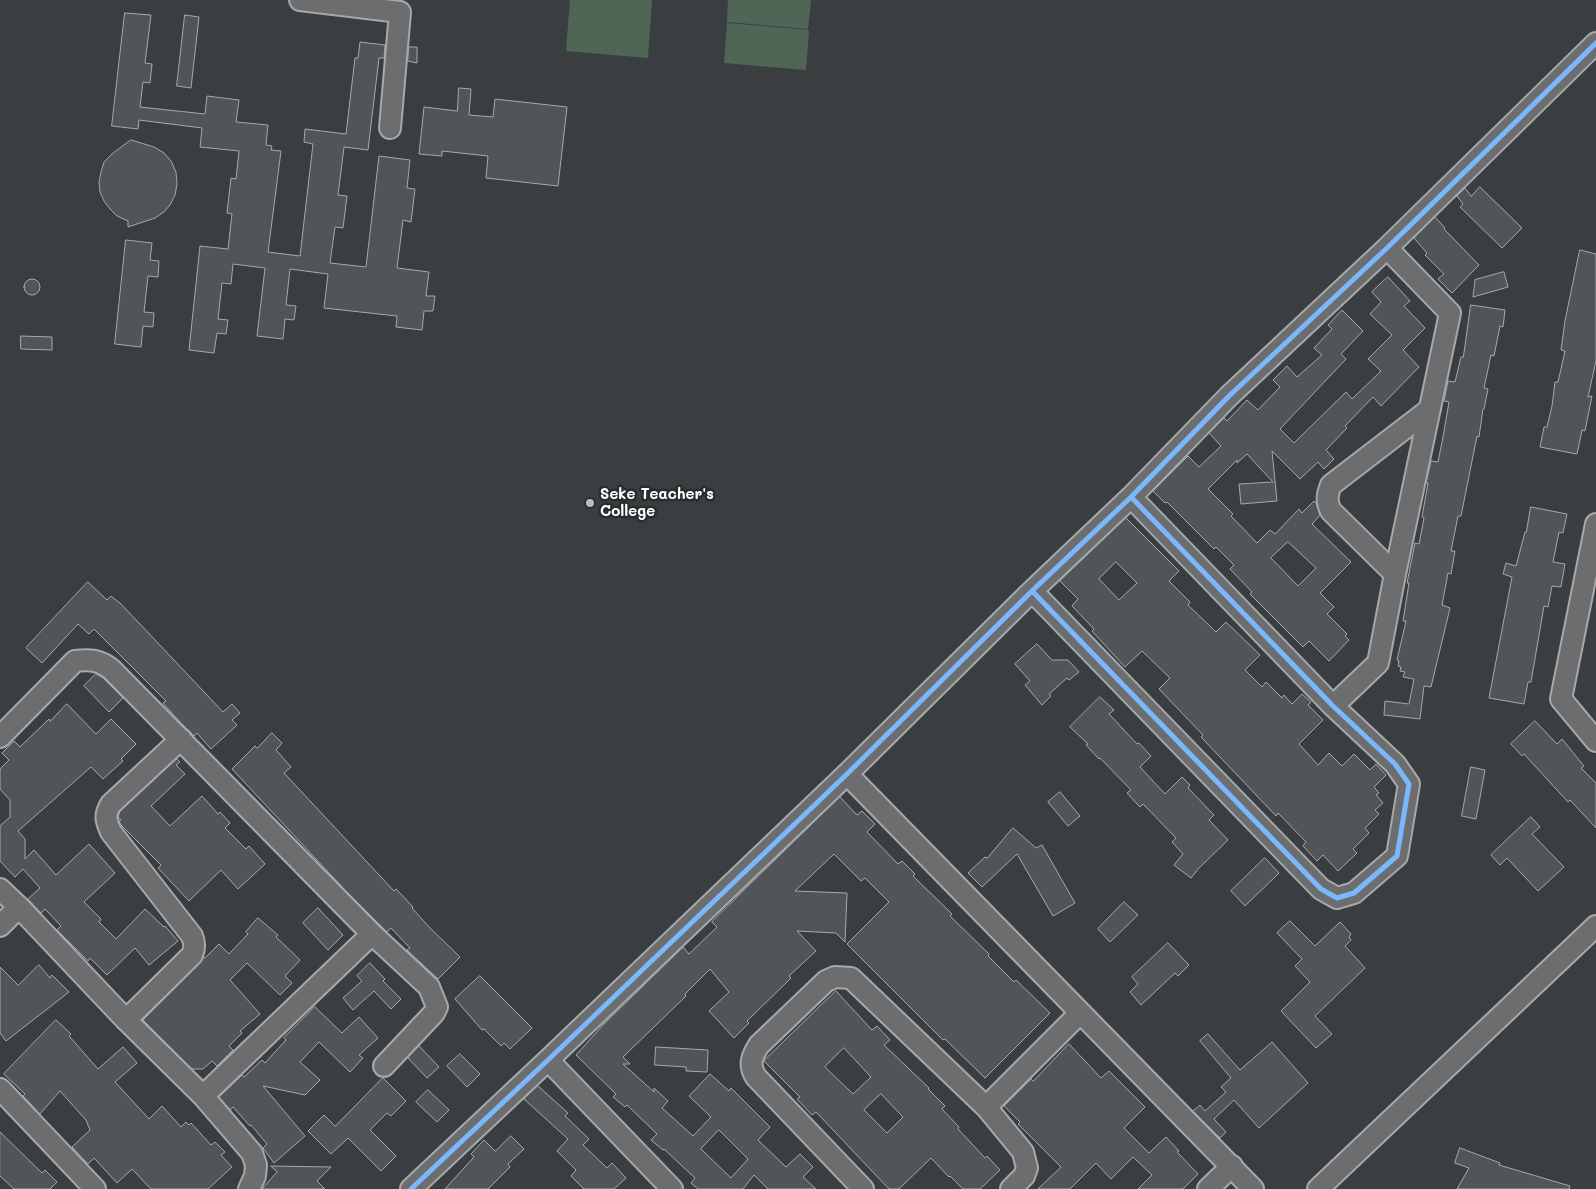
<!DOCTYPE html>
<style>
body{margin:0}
canvas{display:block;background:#3b3e41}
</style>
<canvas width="1596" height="1189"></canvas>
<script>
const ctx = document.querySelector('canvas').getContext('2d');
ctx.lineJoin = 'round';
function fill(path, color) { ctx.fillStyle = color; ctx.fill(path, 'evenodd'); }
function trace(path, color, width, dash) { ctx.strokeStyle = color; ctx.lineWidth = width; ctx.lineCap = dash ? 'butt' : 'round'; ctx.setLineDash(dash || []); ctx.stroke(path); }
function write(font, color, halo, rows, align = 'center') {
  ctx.font = font + ' Mali,sans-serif'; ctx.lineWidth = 5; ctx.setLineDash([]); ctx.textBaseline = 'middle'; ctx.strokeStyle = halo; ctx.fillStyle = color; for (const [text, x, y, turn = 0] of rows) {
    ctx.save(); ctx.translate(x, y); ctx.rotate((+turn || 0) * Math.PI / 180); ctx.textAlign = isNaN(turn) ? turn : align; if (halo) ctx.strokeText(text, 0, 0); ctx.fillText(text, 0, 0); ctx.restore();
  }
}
fill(new Path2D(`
 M570 0H652L648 58 566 51Z
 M728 0H811L808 29 727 22Z
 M727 23 809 30 806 70 724 63Z`), '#4f6657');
const building = new Path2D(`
 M125 13 151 15 145 63 152 64 150 83 143 82 140 107 205 114 207 96 239 100 236 122 268 125 266 145 272 146 271 150 281 151 268 252 300 256 313 144 304 142 305 129 346 134 355 58H358L360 42 385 45 384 58H379L368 150 344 147 338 195 347 196 343 228 335 227 330 263 366 267 379 156 410 160 407 188 415 189 411 222 403 220 397 268 429 272 426 296H435L433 311H424L422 330 396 327 397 316 324 308 328 274 290 269 286 305 296 306 294 320 285 319 283 339 257 336 265 268 233 264 231 284 222 283 218 319 228 320 226 334 217 333 214 353 189 350 200 246 228 249 232 214 227 213 231 178 236 179 239 151 200 147 202 128 139 120 138 129 112 126Z
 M185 15 199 17 191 88 177 86Z
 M409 47H417V63L408 61Z
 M459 88 471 89 469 115 493 117 495 99 567 107 558 186 486 178 488 156 442 151V156L419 154 424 107 457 111Z
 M131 140 154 147 164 153 171 161 176 172 177 184 175 195 170 205 164 212 155 218 128 227V221L117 216 110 209 104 201 100 192 99 182 101 172 104 162 112 154Z
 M1480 187 1522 228 1502 248 1460 207 1463 204 1457 196 1465 188 1471 196Z
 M1435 217 1445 228 1444 229 1479 265 1452 293 1438 279 1444 274 1425 255 1427 253 1414 238Z
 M126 240 152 243 150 260 159 261 158 277 148 276 144 312 154 313 153 327 143 326 141 347 115 344Z
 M1580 250 1596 254V361L1588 397 1592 396 1585 431 1582 430 1577 454 1540 447 1544 427H1547L1552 406 1555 382H1558L1565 351 1561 350 1565 321Z
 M1504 272 1508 287 1473 297 1475 280Z
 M1388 277 1410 301 1404 306 1425 328 1403 350 1419 367 1381 406 1373 397 1345 426 1347 428 1326 450 1334 459 1324 469 1318 462 1300 479 1272 451 1277 501 1241 504 1239 484 1273 482 1247 454 1237 463V460L1208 489 1233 514 1231 516 1257 543 1270 530 1275 534 1299 509 1302 513 1314 501 1316 503 1320 515 1312 524 1351 562 1320 593 1334 607 1327 614 1347 634 1345 636 1349 640 1329 661 1309 641 1303 647 1250 594 1252 592 1230 569 1234 565 1216 547 1214 549 1167 502 1165 503 1153 491 1188 456 1199 467 1221 446 1209 433 1224 418 1227 421 1247 400 1258 410 1280 387 1273 380 1287 366 1297 377 1322 355 1314 348 1332 329 1328 325 1342 310 1363 331 1341 354 1346 359 1280 429 1294 443 1346 392 1352 399 1381 371 1368 359 1392 335 1370 314 1381 302 1372 292ZM1288 542 1316 568 1298 586 1271 558Z
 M24 287a8 8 0 1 1 16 0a8 8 0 1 1-16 0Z
 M1471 305 1505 310 1503 327 1500 326 1494 356 1491 355 1484 388 1488 389 1484 409H1483L1479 437 1477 436 1461 516H1458L1451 551H1455L1451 574 1448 573 1442 605 1450 608 1431 687 1424 686 1420 719 1384 715 1385 701 1409 704 1414 679 1403 677 1405 672 1400 671 1401 667 1398 666 1399 661 1397 660 1406 621H1403L1409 583H1407L1415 543 1419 544 1424 518 1422 517 1428 483H1426L1431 461 1438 462 1443 437 1449 402 1444 401 1448 381 1455 382 1461 357H1463Z
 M21 336 52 337V350L21 349Z
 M1531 507 1567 514 1563 533 1559 532 1553 562 1565 564 1561 587 1552 586 1548 607 1544 606 1531 682H1528L1524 704 1489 698 1512 577 1503 574 1506 563 1516 566 1525 532H1526Z
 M1126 518 1179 571 1169 581 1190 602 1188 605 1216 632 1226 622 1260 655 1245 670 1262 687 1266 682 1282 698 1284 695 1292 704 1302 694 1311 702 1308 705 1323 720 1299 744 1318 765 1329 753 1342 766 1354 754 1370 770 1376 764 1386 775 1374 787 1379 793 1376 795 1383 803 1375 810 1379 814 1365 828 1369 833 1353 849 1357 853 1338 871 1323 855 1317 861 1303 846 1306 842 1278 813 1276 816 1201 737 1203 735 1159 689 1170 678 1142 651 1125 667 1092 631 1094 629 1072 606 1078 599 1060 581ZM1116 562 1137 583 1119 600 1099 579Z
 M88 582 107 600 111 596 121 604 223 712 232 704 240 713 232 720 237 725 211 749 197 733 194 736 180 722 163 703 166 701 94 629 89 634 78 624 42 663 26 648Z
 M1037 644 1052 660H1068L1079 672 1069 680 1067 678 1049 694 1051 696 1042 705 1025 685 1030 681 1015 664Z
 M96 674 103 678 123 698 109 712 84 686Z
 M1100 697 1114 710 1109 714 1137 744 1139 743 1151 756 1140 767 1165 794 1182 777 1190 785 1188 788 1214 815 1209 820 1228 840 1199 868 1191 878 1174 865 1183 854 1172 842 1176 838 1143 804 1140 807 1127 793 1131 790 1100 758 1099 759 1086 745 1088 744 1070 727Z
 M67 704 96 734 111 719 136 744 121 759 123 761 103 779 91 767 18 831 25 839V859L34 850 56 875 89 844 115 873 84 902 101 919 99 922 116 939 145 909 164 927 165 926 178 941 149 965 135 948 107 975 90 958 88 961 57 930 61 926 45 909 41 913 28 899 40 888 23 869 15 877 0 861V826L10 817V800L0 789V769L9 760 2 753 14 741 20 747 49 719 50 721Z
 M1535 721 1557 744 1562 739 1584 766 1581 768 1596 783V828L1570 800 1568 802 1524 754 1522 756 1511 744Z
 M272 733 282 743 276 750 291 767 284 773 394 891 396 889 413 907 412 908 430 928 460 957 438 979 407 950 410 948 391 928 387 932 345 890 232 769 255 746 257 748Z
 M177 759 180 762 176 765 185 774 151 806 170 826 202 796 218 814 220 812 230 823 225 828 246 849 249 846 265 864 238 889 221 870 189 901 158 868 161 865 121 825 119 821 121 820 118 817 120 811Z
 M1471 767 1485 770 1476 819 1462 816Z
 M1060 792 1080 816 1068 826 1048 802Z
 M840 797 857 815 862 811 875 824 867 832 898 864 902 861 915 874 913 876 952 914 950 916 989 954 988 956 1014 982 1016 980 1050 1013 985 1078 945 1039 943 1040 847 944 889 902 865 878 861 881 834 854 795 891 847 893 845 942 836 933 797 931 816 951 789 976 791 978 747 1021 749 1023 734 1038 709 1011 729 992 710 969 685 994 686 996 623 1057 630 1064H623L654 1092V1088L668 1101 662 1108 693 1136 711 1117 689 1096 710 1074 729 1091 731 1088 770 1127 758 1140 786 1167 800 1154 813 1167 803 1177 816 1189H768L754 1175 743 1189H698L691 1183 695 1178 664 1149 663 1150 651 1140 657 1134 627 1105 625 1107 613 1097 616 1094 576 1055 604 1024 683 947 689 954 717 927 712 922ZM719 1130 748 1159 731 1178 701 1149Z
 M1531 817 1540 827 1532 834 1564 867 1538 891 1507 858 1500 865 1491 855Z
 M1013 828 1036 848 1042 845 1075 903 1053 916 1017 854 982 887 968 873 985 857 987 858Z
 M1265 858 1279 873 1245 906 1231 891Z
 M1124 902 1138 915 1110 942 1098 929Z
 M318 908 343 935 328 950 303 923Z
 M258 918 278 935 276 937 300 960 285 976 292 983 280 995 247 963 230 980 260 1014 240 1031 242 1033 229 1046 233 1050 217 1066 212 1061 203 1069H192L143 1020 200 963 204 957 205 958 219 944 229 954 248 934 246 932Z
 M1290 921 1315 946 1340 922 1351 934 1349 937 1351 940 1345 946 1365 968 1315 1016 1332 1034 1316 1048 1281 1011 1310 982 1295 966 1302 959 1277 933Z
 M1168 943 1189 965 1178 976 1175 973 1141 1005 1130 992 1138 984 1132 977Z
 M370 963 385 979 383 981 401 999 391 1009 374 991 353 1010 343 998 362 981 357 976Z
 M39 965 50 978 52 975 69 992 6 1041 0 1033V967L18 985Z
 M480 976 532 1028 510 1049 504 1043 501 1046 484 1029 482 1030 455 999Z
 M836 991 872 1030 877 1026 890 1040 884 1045 929 1088 928 1089 945 1106 942 1109 959 1127 958 1129 985 1158 987 1156 1000 1170 980 1189H963L950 1176 949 1177 931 1158 899 1189H889L816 1112 812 1115 797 1099 800 1097 764 1061ZM844 1048 871 1077 853 1094 825 1067ZM881 1094 903 1117 887 1133 864 1110Z
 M315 1007 342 1033 359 1017 378 1038 359 1055 363 1058 350 1072 319 1042 300 1062 320 1080 305 1095 263 1086 305 1136 274 1163 263 1148 267 1144 251 1125 250 1126 233 1107 230 1110 219 1097 242 1075 244 1077 262 1060 265 1063 286 1040 284 1038Z
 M56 1020 71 1034 69 1036 98 1069 123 1047 137 1063 115 1082 149 1119 162 1106 181 1127 186 1122 189 1125 191 1123 211 1145 215 1142 225 1152 221 1155 232 1167 208 1189H151L132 1169 117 1183 94 1158 88 1164 72 1147 90 1130 86 1120 60 1091 40 1114 23 1096 25 1094 4 1074Z
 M1208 1034 1240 1070 1272 1042 1308 1083 1259 1128 1234 1100 1214 1119 1226 1132 1220 1138 1193 1111 1200 1105 1205 1111 1226 1092 1221 1087 1231 1078 1200 1041Z
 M1069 1044 1101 1078 1109 1071 1145 1107 1124 1128 1149 1153 1166 1137 1179 1151 1177 1152 1198 1174 1183 1189H1138L1152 1175 1133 1157 1111 1179 1096 1163 1070 1189H1038L1061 1167 1018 1124 1020 1122 1004 1106 1031 1079 1033 1081Z
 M419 1046 439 1067 427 1078 408 1058Z
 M656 1047 708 1050 707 1072 686 1071V1067L655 1065Z
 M460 1054 480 1074 467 1087 447 1066Z
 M383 1078 406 1101 391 1116 387 1113 370 1130 396 1156 381 1171 348 1138 331 1154 308 1131 324 1115 335 1126Z
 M538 1086 568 1113 565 1116 589 1139 583 1145 607 1168 612 1163 626 1178 614 1189H584L571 1176 576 1170 557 1151 568 1139 524 1099Z
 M428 1090 449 1110 437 1122 416 1102Z
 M0 1132 42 1173 45 1170 57 1182 50 1189H14L0 1176Z
 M511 1136 524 1149 508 1164 510 1167 488 1189H445L474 1157 471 1154 484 1140 495 1151Z
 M1460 1148 1500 1163 1499 1165 1570 1186 1569 1189H1457L1469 1168 1455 1163Z
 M271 1166 331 1167 317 1181 325 1189H262L277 1172Z`);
fill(building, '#515559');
trace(building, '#a7a8aa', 1);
const minor = new Path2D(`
 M300 0 400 12 390 128
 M1596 524 1561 699 1596 741
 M1395 574 1331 511C1326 501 1327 495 1331 485L1430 409
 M1032 591 1321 889 1337 898 1354 893 1397 856 1409 784 1395 764 1333 706 1131 497
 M1333 706 1378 663 1395 574 1450 313 1387 248
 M0 737 75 661C90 659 99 660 111 669L372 934 429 987 437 1007 434 1013 384 1066
 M847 774 1253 1189
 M0 889 19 907 0 926
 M19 907 126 1020 203 1096 252 1153 256 1165 255 1176 249 1189
 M126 1020 192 955C195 948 195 943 192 936L111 832C106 821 104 815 111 804L181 739
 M548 1060 672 1189
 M0 1089 95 1189
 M203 1096 372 934
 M986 1107 1080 1013
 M411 1189 548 1060 847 774 1032 591 1131 497 1229 396 1387 248 1596 43
 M863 1189 756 1077C748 1065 752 1056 759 1045L826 981 835 977 851 978 986 1107 1023 1152 1027 1168 1024 1176 1011 1189
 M1208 1189 1232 1166
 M1318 1189 1596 926`);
trace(minor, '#a7a8aa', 24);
trace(minor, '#6c6d6e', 20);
trace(new Path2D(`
 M1032 591 1321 889 1337 898 1354 893 1397 856 1409 784 1395 764 1333 706 1131 497
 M411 1189 548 1060 847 774 1032 591 1131 497 1229 396 1387 248 1596 43`), '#7ab7fb', 5);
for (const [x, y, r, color] of [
 [590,503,5,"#babbbc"]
]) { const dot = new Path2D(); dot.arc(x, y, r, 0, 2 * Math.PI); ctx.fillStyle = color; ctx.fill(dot); trace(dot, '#2a2d2e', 2); }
write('bold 15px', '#fff', '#2a2d2e', [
 ["Seke Teacher's",600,494],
 ["College",600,511]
], 'left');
</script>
